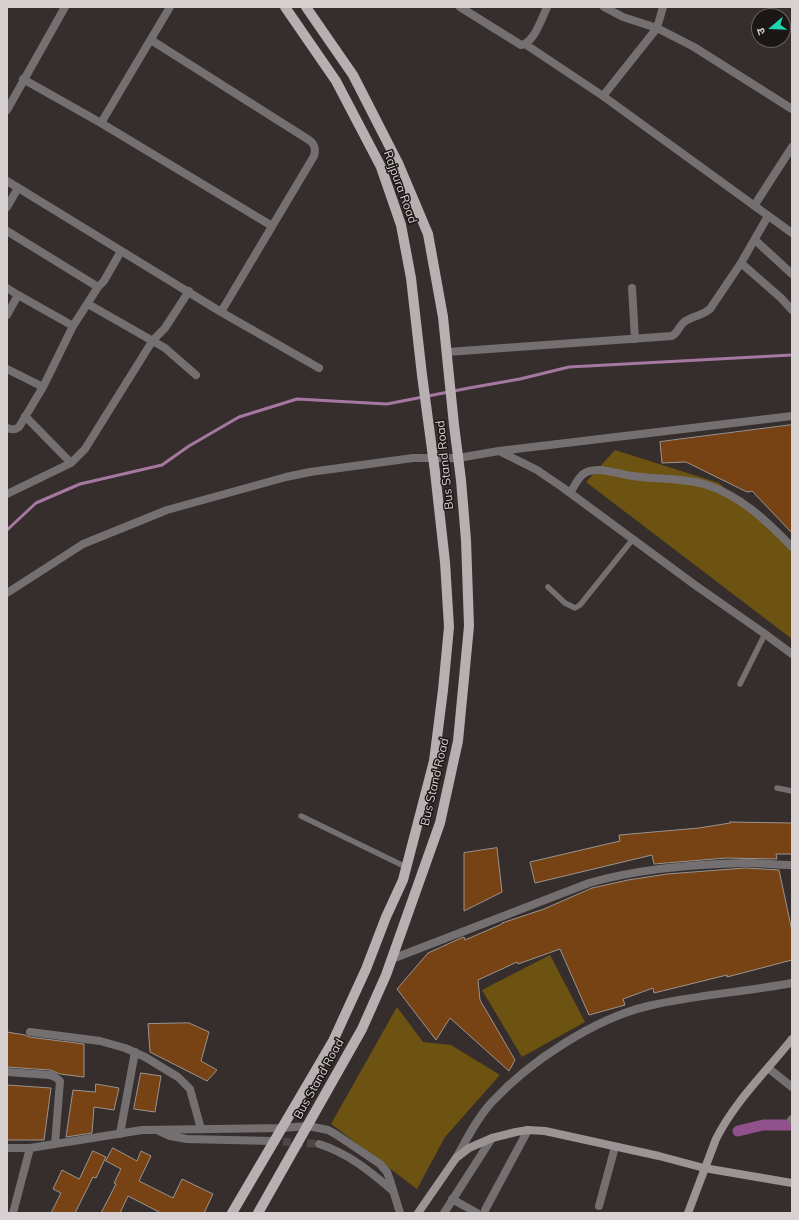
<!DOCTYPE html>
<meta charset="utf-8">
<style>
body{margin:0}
#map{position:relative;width:799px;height:1220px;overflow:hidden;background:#362e2d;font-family:Mulish,"Noto Sans Devanagari",sans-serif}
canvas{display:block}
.frame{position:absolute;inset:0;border:8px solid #d7d2d1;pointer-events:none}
.north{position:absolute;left:751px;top:8px;width:40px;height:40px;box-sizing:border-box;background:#1b1716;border:1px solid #666261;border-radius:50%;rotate:251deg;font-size:11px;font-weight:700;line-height:16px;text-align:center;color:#d7d2d1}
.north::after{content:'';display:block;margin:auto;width:14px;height:18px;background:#1fd5b0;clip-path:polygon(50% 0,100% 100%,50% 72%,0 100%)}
</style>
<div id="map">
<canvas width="799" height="1220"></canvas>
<div class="frame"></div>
<div class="north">उ</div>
</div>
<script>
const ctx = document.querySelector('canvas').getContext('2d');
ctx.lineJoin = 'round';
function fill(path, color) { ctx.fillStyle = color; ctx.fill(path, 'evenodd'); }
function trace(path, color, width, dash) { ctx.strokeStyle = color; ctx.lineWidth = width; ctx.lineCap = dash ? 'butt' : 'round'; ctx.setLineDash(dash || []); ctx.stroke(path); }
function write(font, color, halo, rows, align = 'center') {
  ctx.font = font + ' Mulish,sans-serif'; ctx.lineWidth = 3; ctx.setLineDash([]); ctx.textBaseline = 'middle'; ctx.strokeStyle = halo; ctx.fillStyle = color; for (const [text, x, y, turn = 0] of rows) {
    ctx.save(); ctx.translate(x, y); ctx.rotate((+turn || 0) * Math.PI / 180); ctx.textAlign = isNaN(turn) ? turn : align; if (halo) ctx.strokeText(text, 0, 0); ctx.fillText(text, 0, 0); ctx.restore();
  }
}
fill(new Path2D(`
 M615 450 719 483 790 546 792 544V639L586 482Z
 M550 955 585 1022 522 1057 482 990Z
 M397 1007 423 1042 451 1045 500 1075 445 1137 417 1189 331 1124Z`), '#6c5311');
trace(new Path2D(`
 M7 530 36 503 80 484 162 465 189 446 239 417 297 399 387 404 469 388 520 379 569 367 792 355`), '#a678a1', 3);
trace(new Path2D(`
 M738 1131 763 1125H792`), '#91518c', 11);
const building = new Path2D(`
 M792 425V533L752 491 747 492 686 462 662 463 660 442Z
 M730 822 792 823V854H776L777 859 726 858 654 864 652 855 535 883 530 862 620 841 619 835 699 828 730 823Z
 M497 848 502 892 464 911V853Z
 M746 868 779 870 792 931V960L727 977V975L654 993 653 988 623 999 625 1005 589 1015 560 949 518 964 517 962 478 980 480 1000 515 1060 509 1071 450 1018 436 1040 397 989 428 953 461 938 464 937 465 940 502 924V923L544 909 592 888 628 880 667 874Z
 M189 1023 209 1032 201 1061 217 1070 207 1081 150 1052 148 1024Z
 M7 1032 25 1035 29 1037 84 1044V1077L60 1074 50 1070 7 1067Z
 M141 1073 161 1076 155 1112 134 1109Z
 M96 1084 119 1088 114 1110 94 1107 92 1133 66 1137 73 1090 95 1092Z
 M7 1085 51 1088 44 1140H7Z
 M113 1148 137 1161 141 1151 151 1156 139 1181 173 1198 182 1179 213 1194 204 1213H161L128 1196 120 1213H101L116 1184 114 1183 121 1169 106 1161Z
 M93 1151 106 1157 96 1178 93 1177 75 1213H51L61 1193 53 1189 62 1170 79 1179Z`);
fill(building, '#774314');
trace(building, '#9b948f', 1);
trace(new Path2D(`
 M271 1141 319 1144`), '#4e4746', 8, [8, 4]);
trace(new Path2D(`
 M548 587 565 603 575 608 580 605 633 539
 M740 684 765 634
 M777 788 792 791
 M301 816 406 867`), '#747071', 5.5);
trace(new Path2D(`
 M460 7 521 45C534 43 542 18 547 7
 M604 7 623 17 657 28 694 47 792 109
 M525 44 603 96 792 233
 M23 79 101 123 272 226
 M603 96 657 28 663 7
 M7 110 65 7
 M101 123 170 7
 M7 181 221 312 314 156C316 149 315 144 309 140L151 40
 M754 206 792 147
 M7 207 18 188
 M7 231 98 287
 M755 240 792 274
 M741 263 781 298 792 310
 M7 288 18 295 7 315
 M632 288 635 339
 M18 295 73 326
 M88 304 165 348 196 375
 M221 312 319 368
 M447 352 672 336C678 333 679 326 684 322 692 316 702 316 710 309L741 263 768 216
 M7 369 43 387
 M25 416 71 463
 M7 428C12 430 15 430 19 427L43 387 73 326 98 287 104 281 121 251
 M499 451 537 470 562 487 695 585 765 634 792 654
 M570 493C574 487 577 480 582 475 594 464 617 474 632 476 654 479 682 478 704 484 740 495 767 521 792 547
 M7 494 71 463 85 449 153 340 165 328 189 291
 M7 593 83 544 167 510 286 477 310 472 413 458H458L499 451 792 416
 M392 959 589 883C638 869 695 864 746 863 761 863 777 865 792 865
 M30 1032 100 1041 125 1048 145 1057 178 1077 190 1089 201 1129
 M768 1068 792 1087
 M7 1072 50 1075 55 1077 60 1081 55 1144
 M791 1120 792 1119
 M159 1131 170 1136 187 1139 271 1141
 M120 1134 135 1052
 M319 1144C348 1153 371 1172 393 1191
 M7 1148H30L142 1130 282 1128 308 1126 328 1130 337 1135 380 1164 387 1172 390 1180 400 1213
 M456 1158C467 1139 477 1118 492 1102 530 1061 594 1019 648 1006 696 995 744 992 792 983
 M452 1199 477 1213
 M599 1206 615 1147
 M13 1213 30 1148
 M444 1213 492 1138
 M485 1213V1210L528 1130`), '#747071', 8);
trace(new Path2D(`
 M418 1213 456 1158 469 1148 492 1138 516 1132 528 1130 545 1131 659 1156 704 1168 792 1183
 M688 1213 716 1139C735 1101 766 1072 792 1039`), '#9a9495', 8);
trace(new Path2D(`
 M232 1213 333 1041 366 969 386 917 403 880 434 761 443 690 449 627 445 562 435 472 422 375 411 278 401 225 381 167 336 81 285 7
 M258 1213 362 1029 386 975 440 823 458 741 469 626 466 540 461 480 454 425 443 317 428 234 398 163 353 75 306 7`), '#b7afb1', 10);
write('12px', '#d7d2d1', '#1b1716', [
 ["Rajpura Road",400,187,70],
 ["Bus Stand Road",445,465,-96],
 ["Bus Stand Road",435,782,-77],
 ["Bus Stand Road",319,1079,-61]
]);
</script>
